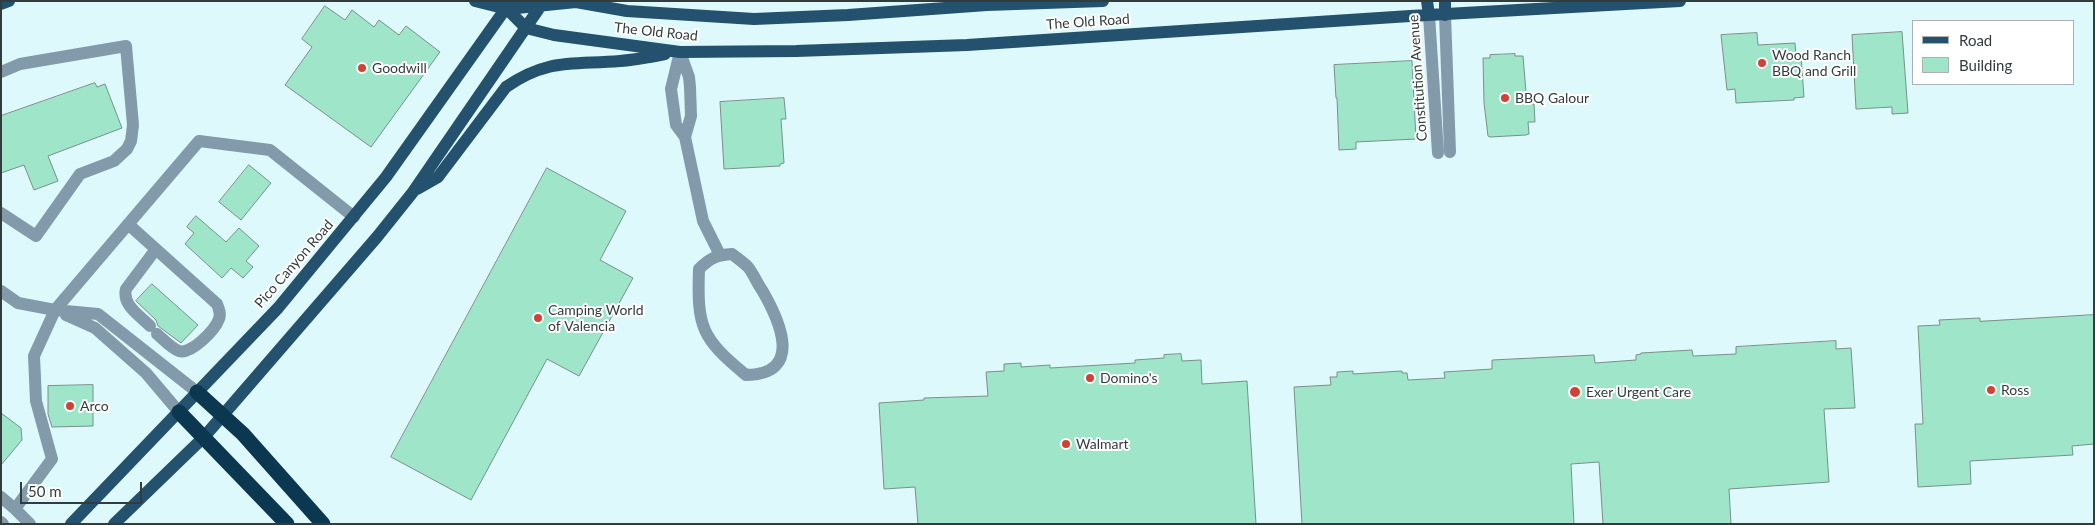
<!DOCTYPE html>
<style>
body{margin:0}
#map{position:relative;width:2095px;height:525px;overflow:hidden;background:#def9fb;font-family:Lato,sans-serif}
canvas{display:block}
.frame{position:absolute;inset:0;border:2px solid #323c3d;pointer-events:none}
.legend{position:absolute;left:1912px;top:20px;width:162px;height:65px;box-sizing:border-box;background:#fff;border:1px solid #adb1b1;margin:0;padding:6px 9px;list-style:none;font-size:15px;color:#323c3d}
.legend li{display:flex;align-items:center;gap:10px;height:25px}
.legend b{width:25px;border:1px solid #adb1b1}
.scale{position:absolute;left:20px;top:482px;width:122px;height:22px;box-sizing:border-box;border:2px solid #323c3d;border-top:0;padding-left:6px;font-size:15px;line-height:18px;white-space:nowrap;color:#323c3d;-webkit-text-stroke:4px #fff;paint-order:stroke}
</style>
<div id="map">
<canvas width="2095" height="525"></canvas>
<div class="frame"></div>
<ul class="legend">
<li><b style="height:6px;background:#24516d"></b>Road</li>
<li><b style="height:14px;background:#9ee5ca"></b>Building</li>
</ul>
<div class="scale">50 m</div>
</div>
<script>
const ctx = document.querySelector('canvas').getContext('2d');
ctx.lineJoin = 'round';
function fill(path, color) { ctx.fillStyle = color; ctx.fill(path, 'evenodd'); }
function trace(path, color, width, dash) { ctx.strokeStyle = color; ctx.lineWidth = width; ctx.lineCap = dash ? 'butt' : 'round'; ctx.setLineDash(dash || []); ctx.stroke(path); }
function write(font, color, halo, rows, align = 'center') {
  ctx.font = font + ' Lato,sans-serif'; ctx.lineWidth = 4; ctx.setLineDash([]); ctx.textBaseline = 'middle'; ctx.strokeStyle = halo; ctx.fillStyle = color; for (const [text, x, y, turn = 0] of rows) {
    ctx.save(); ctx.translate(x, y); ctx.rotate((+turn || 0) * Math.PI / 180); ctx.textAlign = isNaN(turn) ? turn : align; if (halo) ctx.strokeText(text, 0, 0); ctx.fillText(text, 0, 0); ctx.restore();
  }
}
const building = new Path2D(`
 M325 6 345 20 352 10 374 27 379 20 399 35 406 26 440 52 371 147 285 85 312 47 302 39Z
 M1902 32 1908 113 1892 114V107L1856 109 1852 35Z
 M1757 33 1758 45 1795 43 1796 56H1801L1804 97 1794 98V100L1736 103 1735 89 1727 90 1721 35Z
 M1515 54V56H1523L1527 104H1534L1535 122H1528L1529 134 1526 135 1490 137 1488 136 1484 103 1483 58H1490V55Z
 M1412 61 1416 139 1356 142V149L1339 150 1337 98H1336L1334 65Z
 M95 83 97 87 105 84 122 128 48 156 58 181 34 190 24 165 1 173V116Z
 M784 98 786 119H781L784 163 780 164V166L724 169 720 102Z
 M249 165 271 183 241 220 219 202Z
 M547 168 626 211 600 260 633 278 579 376 547 359 471 500 391 457Z
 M196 216 226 242 239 228 259 246 246 261 253 267 243 278 231 268 222 278 185 244 194 233 187 227Z
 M152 284 198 325 181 343 158 326 156 320 136 301Z
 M2094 315V444L2072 446 2073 455 1970 461 1971 484 1918 487 1915 424H1923L1918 326 1940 325 1939 320 1980 318V321Z
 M1836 341V349L1851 348 1855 408 1824 409 1829 482 1729 489 1731 524H1603L1599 462 1571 464 1574 524H1302L1294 387 1331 385 1330 377H1337V372L1353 371V374L1402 371V373H1407L1408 380 1445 378 1444 372 1492 369V360L1594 355 1595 363 1636 360V355L1641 354V353L1692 350 1693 356 1736 354V347Z
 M1181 354 1182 361 1201 360 1202 384 1247 381 1256 524H918L915 487 884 489 879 403 924 400V398L988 396 986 372 1004 371V364L1021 363V367L1050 365V368L1135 363V360L1164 358V355Z
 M93 385V426L52 427 48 414V386Z
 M1 413 21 428 22 440 1 465Z`);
fill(building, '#9ee5ca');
trace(building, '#7a9087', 1);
trace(new Path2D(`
 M1429 15 1438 153
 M1445 15 1450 152
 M680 52 689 77 690 87 691 116 685 137 703 221 720 255
 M680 52 671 89 676 125 685 137
 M1 72 20 64 126 46 133 125 131 141 127 149 114 161 80 174 36 236 1 213
 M128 224 217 304C219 309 221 314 219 319 215 330 191 355 179 351 171 348 163 339 157 334
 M732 254C737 258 743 262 748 267 753 273 757 283 762 290 780 321 804 374 746 375 701 338 697 327 699 269 710 258 717 255 732 254Z
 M1 291 18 303 55 310 98 314 197 392
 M66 315 95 328 146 373 179 412
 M150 326C139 315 122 305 126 289L156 249
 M1 497 15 509
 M1 522 3 524
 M30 524 15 509 52 459 36 401 34 356 55 310 199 141 270 150 354 217`), '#839aab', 12);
trace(new Path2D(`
 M475 1 507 9 576 2 627 11 754 19 848 15 987 5 1103 1
 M1427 1 1429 15
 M1 4 9 1
 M507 9 526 28 554 35 680 52 796 51 967 45 1410 16 1680 1
 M1445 15V1
 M417 189 438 177 506 87C548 58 573 65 620 61 635 60 650 57 665 54
 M71 524 278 308 386 177 511 1
 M114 524 204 437 377 237 413 192 544 1`), '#24516d', 12);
trace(new Path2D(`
 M197 392 243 434 323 524
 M179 412 287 524`), '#0b3750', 15);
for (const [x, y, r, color] of [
 [1762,63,5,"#d04234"],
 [362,68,5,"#d04234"],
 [1505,98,5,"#d04234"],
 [538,318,5,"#d04234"],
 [1090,378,5,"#d04234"],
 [1991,390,5,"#d04234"],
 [1575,392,6,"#d04234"],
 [70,406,5,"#d04234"],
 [1066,444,5,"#d04234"]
]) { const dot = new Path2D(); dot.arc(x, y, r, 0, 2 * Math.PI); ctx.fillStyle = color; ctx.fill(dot); trace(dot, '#fff', 2); }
write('14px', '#323c3d', '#fff', [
 ["The Old Road",1088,22,-4],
 ["The Old Road",656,32,6],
 ["Constitution Avenue",1418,78,-94],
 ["Pico Canyon Road",294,264,-49]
]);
write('14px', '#323c3d', '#fff', [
 ["Wood Ranch",1772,55],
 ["BBQ and Grill",1772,71],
 ["Goodwill",372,68],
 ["BBQ Galour",1515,98],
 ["Camping World",548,310],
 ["of Valencia",548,326],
 ["Domino's",1100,378],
 ["Ross",2001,390],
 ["Exer Urgent Care",1586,392],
 ["Arco",80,406],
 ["Walmart",1076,444]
], 'left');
</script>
